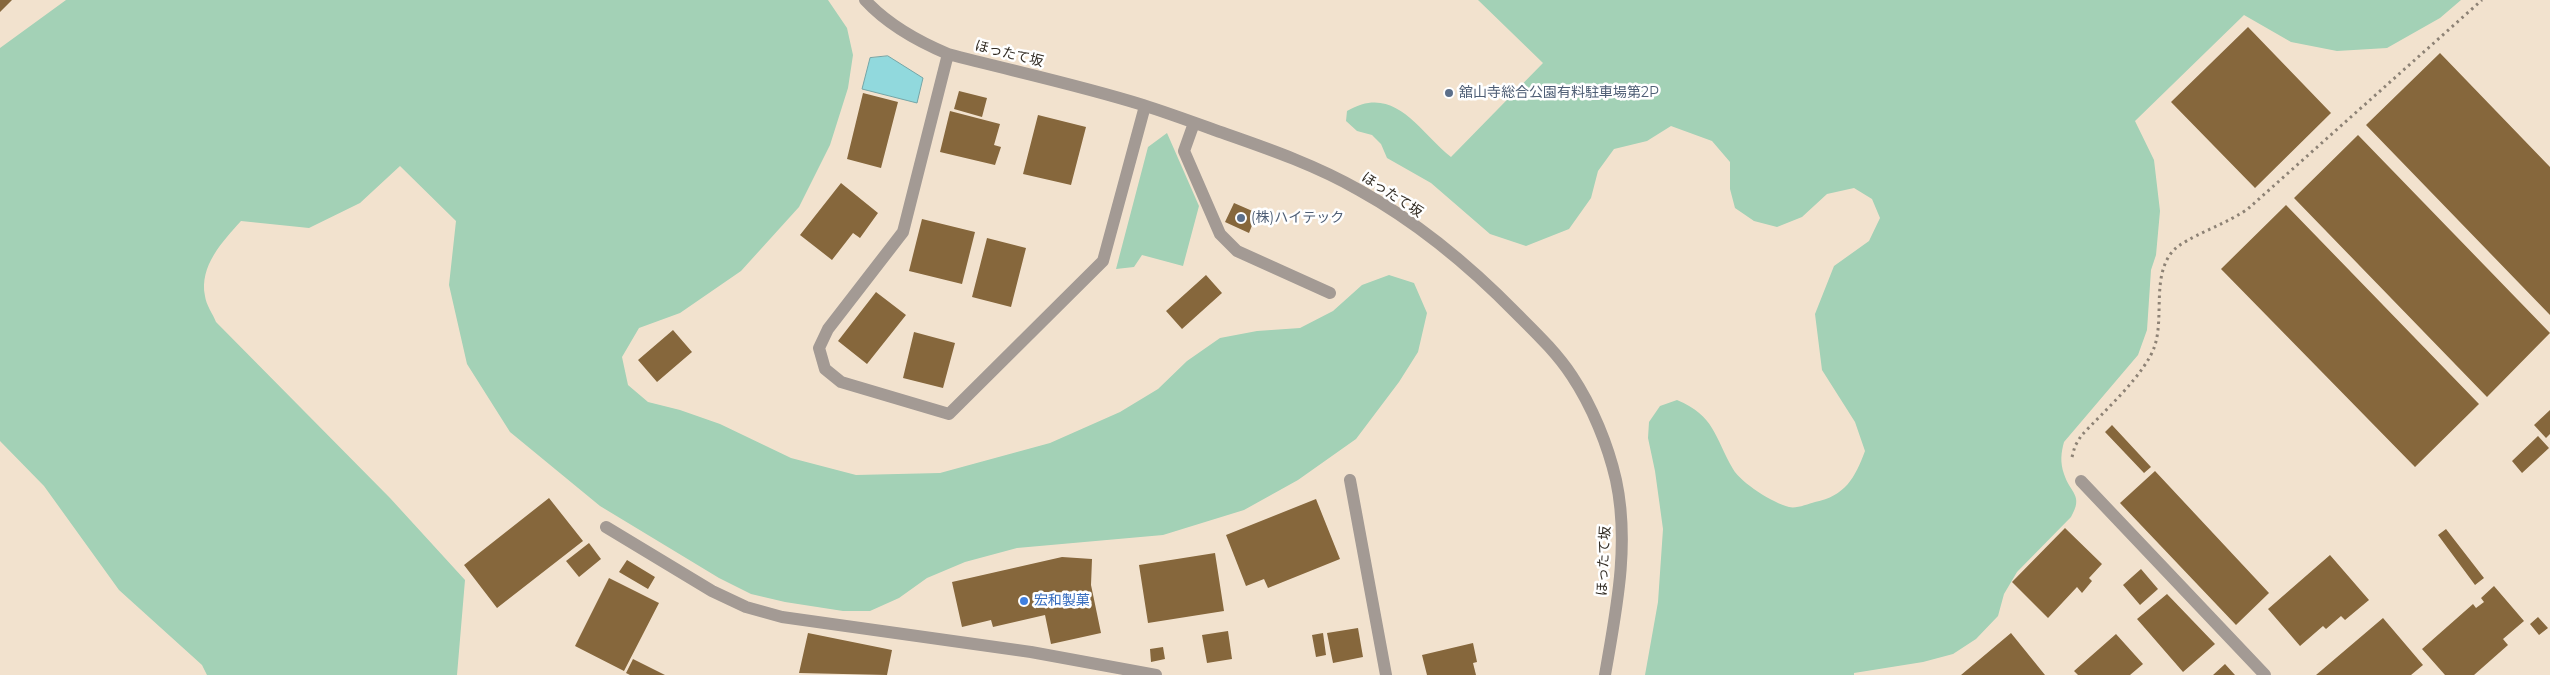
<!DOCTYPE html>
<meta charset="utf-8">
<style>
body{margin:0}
canvas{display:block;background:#f2e2ce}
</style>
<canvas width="2550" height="675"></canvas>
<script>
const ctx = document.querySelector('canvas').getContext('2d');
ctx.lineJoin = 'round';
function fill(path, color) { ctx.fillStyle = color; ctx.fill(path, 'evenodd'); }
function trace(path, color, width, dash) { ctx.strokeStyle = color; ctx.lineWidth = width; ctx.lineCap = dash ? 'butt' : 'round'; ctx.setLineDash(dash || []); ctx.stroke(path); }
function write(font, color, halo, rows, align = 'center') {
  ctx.font = font + ' Montserrat,"Noto Sans JP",sans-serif'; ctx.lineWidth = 5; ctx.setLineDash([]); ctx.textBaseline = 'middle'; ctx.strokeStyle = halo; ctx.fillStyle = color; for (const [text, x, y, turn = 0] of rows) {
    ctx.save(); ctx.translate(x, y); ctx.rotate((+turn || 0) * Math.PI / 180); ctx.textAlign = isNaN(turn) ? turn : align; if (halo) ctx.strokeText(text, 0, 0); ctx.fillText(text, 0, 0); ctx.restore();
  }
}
fill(new Path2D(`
 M66 0H828L847 28 853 55 848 88 830 145 799 207 741 271 680 313 639 328 622 357 628 385 648 402 680 410 720 424 791 458 856 475 940 473 1050 443 1120 412 1158 389 1187 361 1220 338 1257 331 1300 328 1333 311 1362 285 1389 275 1414 283 1427 313 1418 352 1399 382 1356 439 1298 480 1244 510 1163 535 1017 548 965 562 927 578 899 598 870 611H843L785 602 751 594 719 578 600 506 510 432 467 364 449 285 456 221 400 166 360 203 309 228 241 221C223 241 199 266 205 296 206 305 213 314 216 322L390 498 465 580 457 675H207L202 665 119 590 44 486 0 441V48Z
 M1478 0H2461L2440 18 2387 48 2337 51 2291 42 2244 15 2135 121 2154 160 2160 211 2156 255 2151 270 2147 330 2138 355 2064 442C2061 453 2060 462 2064 474 2070 493 2084 495 2071 517L2017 572 2004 594 1998 616 1976 639 1953 654 1923 662 1854 673V675H1645L1658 602 1663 529 1655 471 1648 438 1649 422 1660 406 1677 400C1715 416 1714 436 1733 469 1741 483 1773 503 1789 507 1796 509 1808 504 1815 502 1845 496 1855 478 1865 451L1855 422 1822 370 1815 314 1834 266 1869 241 1880 218 1872 199 1854 188 1827 194 1802 217 1777 227 1754 221 1735 208 1730 189V162L1712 141 1671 126 1647 141 1614 149 1598 171 1591 198 1569 229 1526 246 1490 234 1431 183 1387 158 1381 144 1372 135 1357 131 1346 121 1347 111C1395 83 1418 131 1451 157L1543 63Z
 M1167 133 1199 206 1183 266 1142 255 1134 267 1116 269 1148 147Z`), '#a3d1b6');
const water = new Path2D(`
 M888 56 923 78 917 103 862 89 870 58Z`);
fill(water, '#91d9dd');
trace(water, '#75a5a6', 1);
fill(new Path2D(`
 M0 0H12L0 12Z
 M2248 27 2331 113 2255 188 2171 102Z
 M2440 53 2550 167V315L2366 125Z
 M959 91 987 98 982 117 954 109Z
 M863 93 898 102 881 168 847 159Z
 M950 111 1000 124 994 145 1001 147 995 165 940 152Z
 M1038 115 1086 127 1071 185 1023 174Z
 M2358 135 2550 333 2487 397 2294 198Z
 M841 183 878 213 860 238 853 233 832 260 800 235Z
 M1234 203 1257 213 1249 233 1225 222Z
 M2286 205 2479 404 2415 467 2221 269Z
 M922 219 975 232 962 284 909 271Z
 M987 238 1026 248 1011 307 972 297Z
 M1206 275 1222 293 1182 329 1166 311Z
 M876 292 906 315 867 364 838 341Z
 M673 330 692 352 657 382 638 360Z
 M914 332 955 343 943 388 903 378Z
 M2550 410V434L2546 438 2534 425Z
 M2112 425 2151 467 2144 473 2105 432Z
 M2538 436 2549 448 2522 473 2512 461Z
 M2155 471 2269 593 2236 625 2120 503Z
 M549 498 583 541 497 608 464 565Z
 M1316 499 1340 559 1268 588 1264 579 1246 586 1226 535Z
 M2065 528 2102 564 2089 578 2092 581 2082 593 2077 587 2048 618 2012 582Z
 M2446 529 2484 578 2475 585 2438 535Z
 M589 543 601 559 579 577 566 561Z
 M1215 553 1224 611 1148 623 1139 565Z
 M2330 555 2369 600 2345 620 2341 616 2326 629 2323 626 2300 646 2268 609Z
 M1062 557 1092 559 1091 585 1101 633 1051 644 1045 615 993 627 991 620 962 627 952 582Z
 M627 560 655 577 648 589 619 572Z
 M2141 569 2158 589 2140 605 2123 585Z
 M609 578 659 603 624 671 575 646Z
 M2494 586 2524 621 2503 639 2508 645 2474 675H2445L2422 649 2473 604 2476 608 2484 602 2481 598Z
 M2167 594 2215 644 2183 672 2137 619Z
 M2538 617 2548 628 2539 635 2530 624Z
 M2383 618 2423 665 2411 675H2316Z
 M1358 628 1363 657 1333 663 1327 633Z
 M1228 631 1232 659 1207 663 1202 635Z
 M808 633 892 650 887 675 799 673Z
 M1323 633 1326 655 1316 657 1312 635Z
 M2011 633 2045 675H1961Z
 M2116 634 2143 664 2130 675H2078L2074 671Z
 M1473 643 1477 662 1473 663 1476 675H1427L1422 655Z
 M1163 647 1165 659 1151 662 1150 649Z
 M633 659 665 675H630L626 673Z
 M2225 664 2235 675H2213Z`), '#86673c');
trace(new Path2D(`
 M2072 457 2075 446 2081 436C2103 412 2146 374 2155 345 2164 316 2152 277 2172 252 2184 237 2231 223 2250 207L2482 0`), '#8d8275', 3, [2.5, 4]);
trace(new Path2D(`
 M865 0C888 25 917 41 948 54 1013 71 1079 85 1143 105 1171 114 1198 124 1226 134 1272 150 1317 166 1359 190 1417 222 1471 267 1517 314 1536 333 1557 353 1572 376 1592 406 1608 445 1616 480 1630 545 1616 611 1605 675
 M948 54 903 232 828 329 819 348 825 369 841 382 949 414 1103 261 1145 106
 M1194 123 1184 151 1220 234 1237 251 1330 293
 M1350 480 1386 675
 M2081 481 2265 675
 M606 527 712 591 746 607 782 617 1031 652 1156 675`), '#a39a94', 12);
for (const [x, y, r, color] of [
 [1449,93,5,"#5c6f8a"],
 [1241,218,5,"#5c6f8a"],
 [1024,601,5,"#3f7fe0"]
]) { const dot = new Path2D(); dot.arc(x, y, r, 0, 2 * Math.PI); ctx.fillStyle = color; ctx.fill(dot); trace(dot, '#fff', 2); }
write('14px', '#332d25', '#fff', [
 ["ほったて坂",1009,54,14],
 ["ほったて坂",1392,195,33],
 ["ほったて坂",1604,561,-87]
]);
write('14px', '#4e5e75', '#fff', [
 ["舘山寺総合公園有料駐車場第2P",1459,93],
 ["(株)ハイテック",1251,218]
], 'left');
write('14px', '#366cbe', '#fff', [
 ["宏和製菓",1034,601]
], 'left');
</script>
